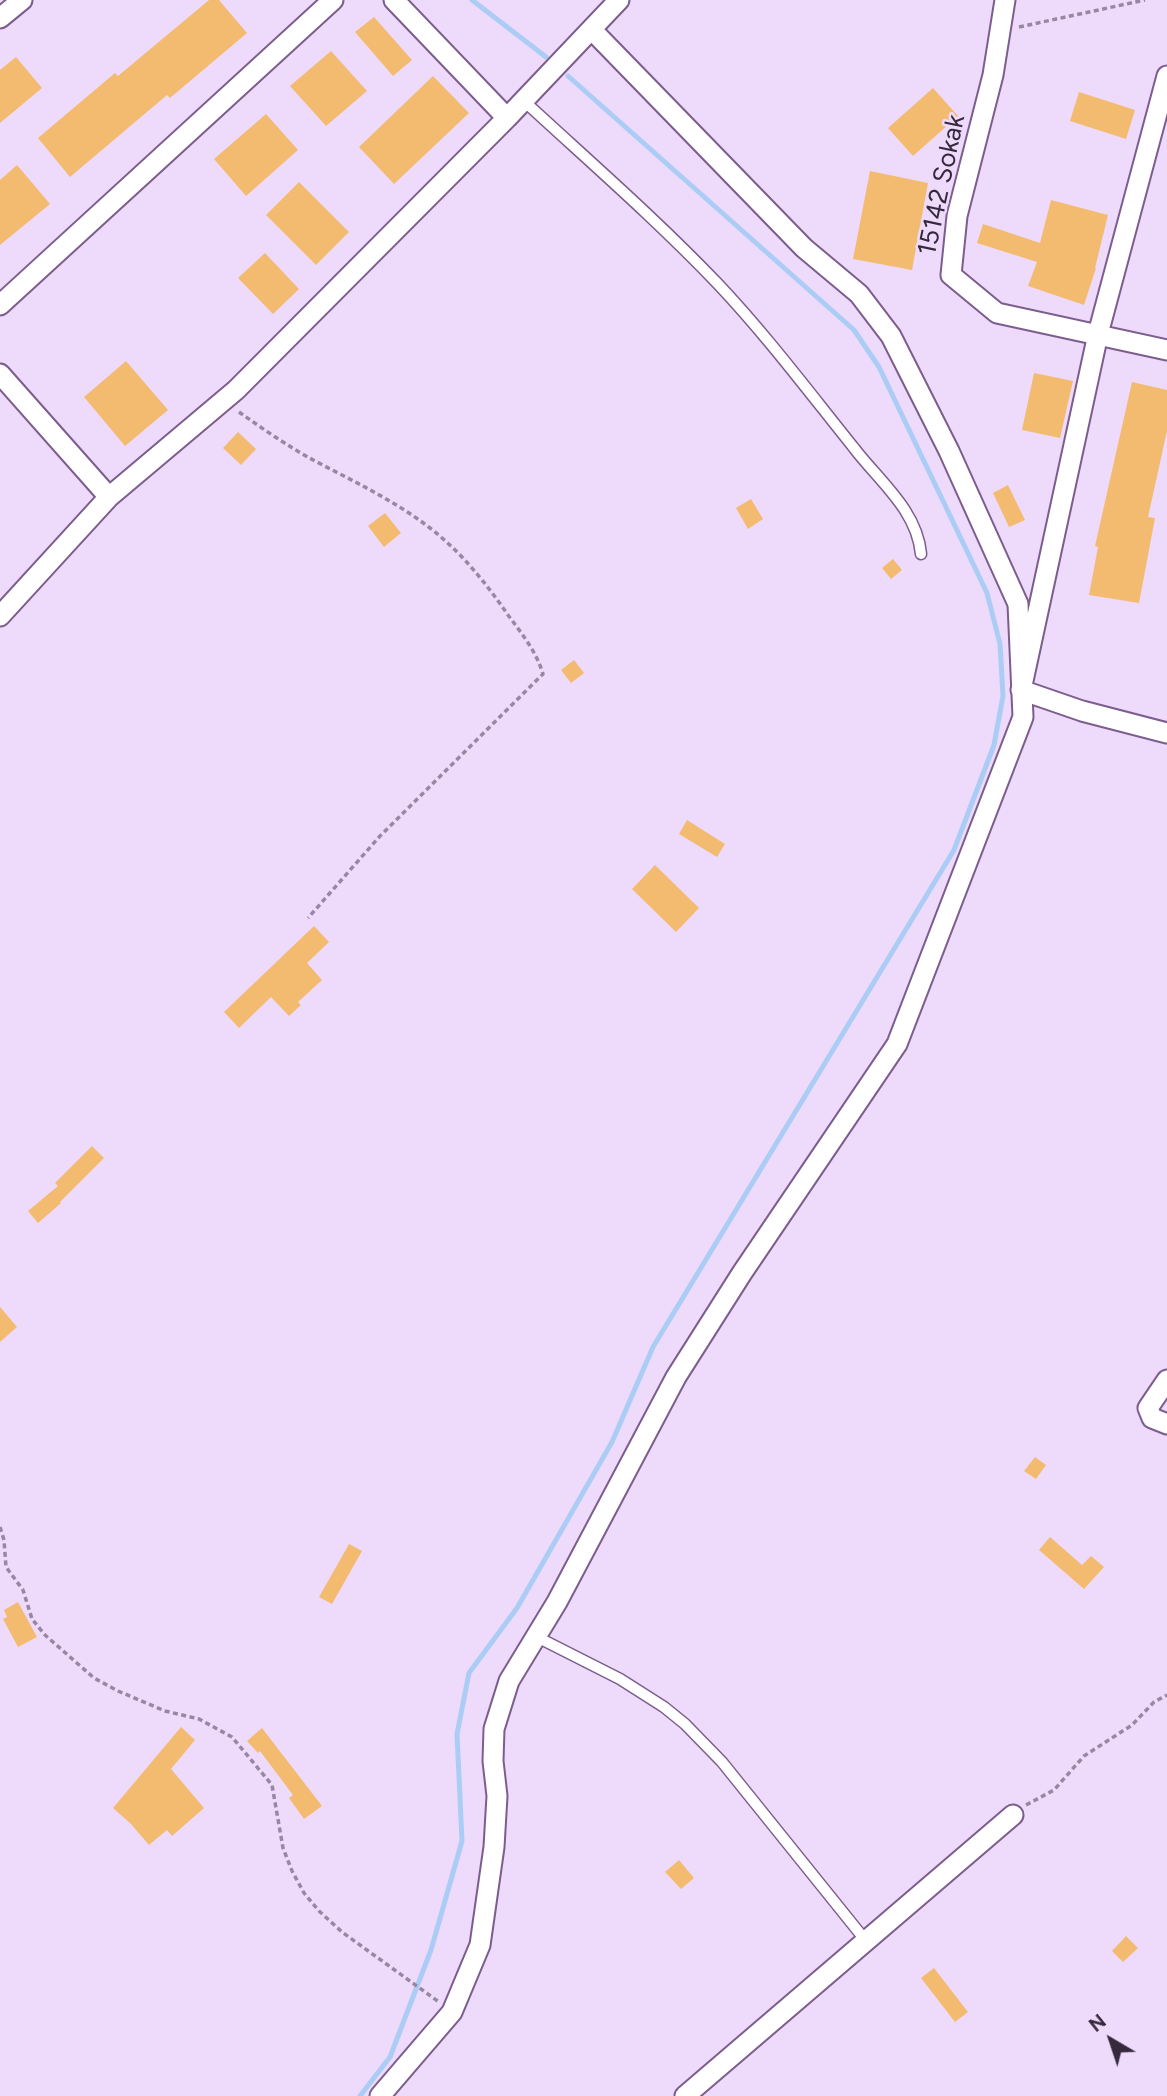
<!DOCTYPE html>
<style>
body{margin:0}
#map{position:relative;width:1167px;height:2096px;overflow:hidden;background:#eedafb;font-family:Figtree,sans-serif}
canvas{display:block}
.north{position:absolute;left:1076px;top:2005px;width:70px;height:70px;-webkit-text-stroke:5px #eedafb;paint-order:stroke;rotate:321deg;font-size:19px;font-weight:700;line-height:28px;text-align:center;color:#36293e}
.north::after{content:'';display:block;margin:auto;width:24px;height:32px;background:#36293e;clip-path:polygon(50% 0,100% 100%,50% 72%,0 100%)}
</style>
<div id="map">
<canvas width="1167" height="2096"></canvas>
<div class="north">N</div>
</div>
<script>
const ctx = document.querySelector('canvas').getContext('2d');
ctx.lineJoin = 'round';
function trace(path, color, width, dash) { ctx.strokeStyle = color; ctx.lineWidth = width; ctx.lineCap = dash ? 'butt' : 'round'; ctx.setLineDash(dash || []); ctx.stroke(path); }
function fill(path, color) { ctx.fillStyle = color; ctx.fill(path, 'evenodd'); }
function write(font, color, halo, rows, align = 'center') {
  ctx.font = font + ' Figtree,sans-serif'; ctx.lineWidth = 5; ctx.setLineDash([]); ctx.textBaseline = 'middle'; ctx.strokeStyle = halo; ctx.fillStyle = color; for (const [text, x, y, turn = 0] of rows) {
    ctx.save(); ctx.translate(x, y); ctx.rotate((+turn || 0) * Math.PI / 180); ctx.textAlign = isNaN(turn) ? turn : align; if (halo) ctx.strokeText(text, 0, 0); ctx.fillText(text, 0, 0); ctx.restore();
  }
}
trace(new Path2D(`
 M472 0 546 57
 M360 2096 390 2057 431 1950 462 1841 457 1734 469 1673 517 1608 612 1442 653 1347 954 850 994 745 1003 696 1000 644 987 593 879 367 854 330 568 76`), '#abcdf5', 5);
fill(new Path2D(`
 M209 0H219L247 33 170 98 167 95 70 177 38 138 115 73 118 76Z
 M374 17 412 60 393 76 355 32Z
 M331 51 367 91 326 126 290 86Z
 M16 57 42 88 0 123V70Z
 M433 76 469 113 394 184 359 147Z
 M933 88 958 116 913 156 888 128Z
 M1079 92 1135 110 1126 139 1070 121Z
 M266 114 298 150 246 196 214 159Z
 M17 165 50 204 0 245V180Z
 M870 171 928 183 912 270 853 259Z
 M299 182 349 232 316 265 266 215Z
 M1051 200 1108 215 1095 268H1096L1084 305 1028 286 1037 262 977 243 983 224 1040 243Z
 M265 253 299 289 273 314 238 278Z
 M126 361 168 410 125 446 84 397Z
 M1034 373 1073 381 1060 438 1022 430Z
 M1132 382 1167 390V431L1148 517 1155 518 1139 603 1089 595 1098 547 1095 546Z
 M238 432 256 449 241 465 223 448Z
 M1008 485 1025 520 1009 527 993 493Z
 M751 499 763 519 748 529 736 508Z
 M385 513 401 533 384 547 368 526Z
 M893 559 902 570 891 579 882 568Z
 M574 660 584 673 571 683 561 670Z
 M687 820 725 844 717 857 679 834Z
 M655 865 699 908 676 932 632 889Z
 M314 926 329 942 307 963 322 980 298 1002 301 1005 289 1016 271 997 239 1028 224 1012Z
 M92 1146 104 1158 60 1202 61 1203 38 1223 28 1211 58 1186 55 1183Z
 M0 1307 17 1327 0 1342Z
 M1035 1457 1046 1465 1036 1479 1024 1471Z
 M1050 1537 1082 1565 1091 1556 1104 1567 1084 1589 1039 1550Z
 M349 1544 362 1551 332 1604 319 1597Z
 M18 1602 37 1637 18 1647 3 1619 7 1617 4 1610Z
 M181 1727 195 1740 171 1769 204 1808 172 1836 167 1830 149 1845 131 1824 113 1808Z
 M262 1728 322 1806 304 1819 289 1798 293 1795 260 1751 258 1753 247 1741Z
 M679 1860 694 1878 681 1889 665 1872Z
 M1126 1936 1138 1948 1123 1962 1112 1951Z
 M934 1968 968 2012 955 2022 921 1978Z`), '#f3bb70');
const service = new Path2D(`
 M524 101C589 161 657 220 718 284 767 336 809 392 854 448 879 481 917 510 921 554
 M537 1637 620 1679 664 1707 685 1724 722 1762 866 1941`);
const minor = new Path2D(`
 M394 0 507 118
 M1005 0 993 75 957 216 951 275 997 313 1167 350
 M0 18 22 0
 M1167 76 1098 334 1021 690 1082 711 1167 733
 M0 305 333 0
 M0 374 109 497
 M0 616 109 497 236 390 507 118 619 0
 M1167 1380 1148 1408 1152 1418 1167 1424
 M380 2096 452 2012 480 1945 494 1847 497 1796 493 1761 494 1729 509 1681 557 1602 676 1377 742 1273 897 1044 1023 717 1018 604 949 451 891 336 859 294 804 248 592 30
 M685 2096 1013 1815`);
trace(service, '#7c5d8e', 13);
trace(minor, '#7c5d8e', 23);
trace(new Path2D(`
 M1019 27 1145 0
 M239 412C263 429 289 447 315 461 355 482 395 501 430 528 461 552 486 583 508 615 522 634 536 651 543 674L380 836 308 918
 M0 1527 4 1540 6 1567 23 1590 32 1619 45 1635 94 1678 118 1691 165 1711 199 1719 232 1737 272 1785 283 1848 292 1871 304 1893 319 1911 342 1932 439 2002
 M1026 1805 1054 1790 1084 1756 1132 1725 1154 1702 1167 1695`), '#9887a3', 3.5, [5, 3.5]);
trace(service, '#fff', 10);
trace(minor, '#fff', 19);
write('26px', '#36293e', '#eedafb', [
 ["15142 Sokak",942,185,-78]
]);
</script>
